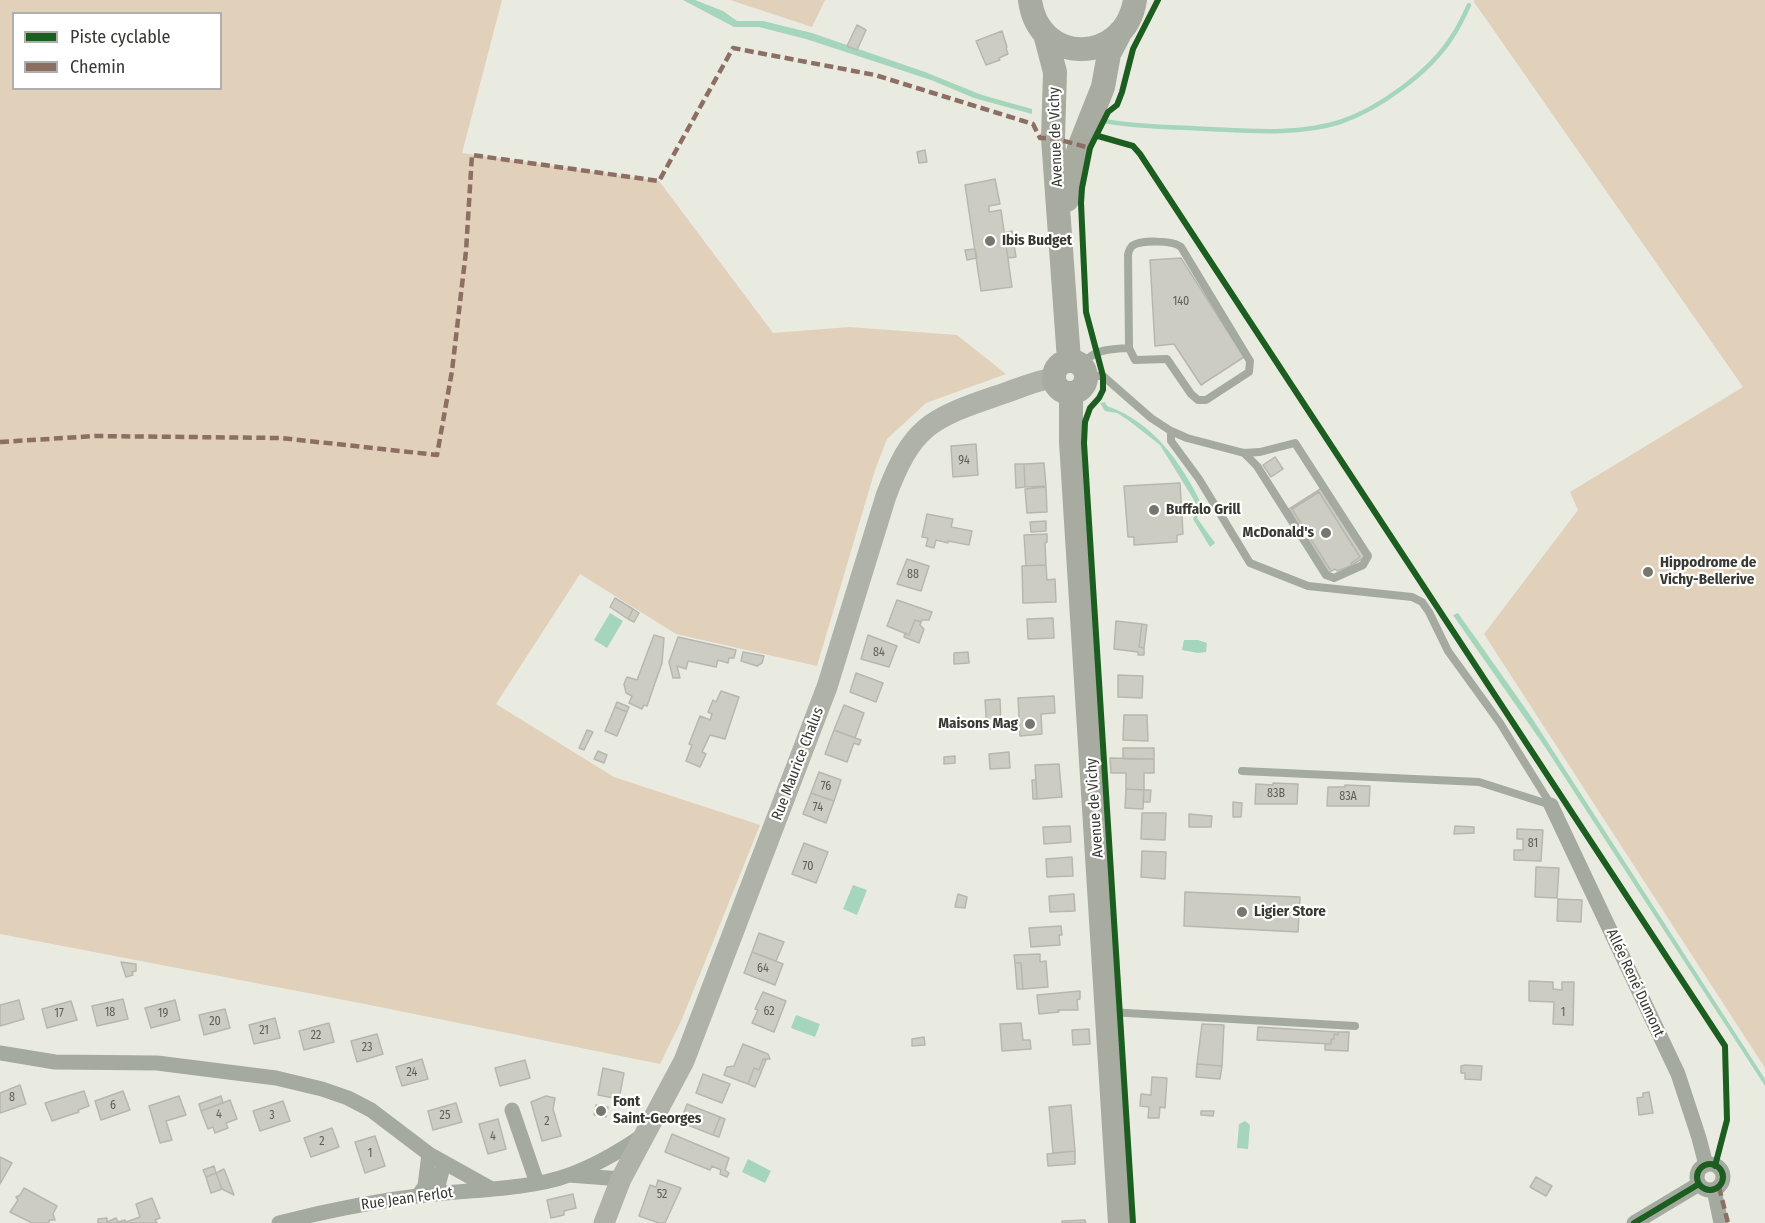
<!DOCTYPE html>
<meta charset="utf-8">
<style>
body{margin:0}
#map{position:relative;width:1765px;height:1223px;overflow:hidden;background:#eaebe0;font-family:"Fira Sans Condensed",sans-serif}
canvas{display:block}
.legend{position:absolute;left:12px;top:12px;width:210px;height:78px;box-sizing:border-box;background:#fff;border:2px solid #afb0ad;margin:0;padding:8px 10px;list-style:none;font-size:18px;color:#383932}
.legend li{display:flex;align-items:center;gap:12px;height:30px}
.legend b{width:30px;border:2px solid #afb0ad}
</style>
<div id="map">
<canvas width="1765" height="1223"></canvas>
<ul class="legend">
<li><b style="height:8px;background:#1b5e20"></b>Piste cyclable</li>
<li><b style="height:8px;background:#8d6e63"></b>Chemin</li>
</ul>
</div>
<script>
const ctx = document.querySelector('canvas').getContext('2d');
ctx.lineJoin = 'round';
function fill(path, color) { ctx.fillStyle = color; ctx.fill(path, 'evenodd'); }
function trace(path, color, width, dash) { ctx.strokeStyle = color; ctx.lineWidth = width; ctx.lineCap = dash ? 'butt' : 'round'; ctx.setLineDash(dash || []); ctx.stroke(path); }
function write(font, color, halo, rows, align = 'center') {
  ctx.font = font + ' "Fira Sans Condensed",sans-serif'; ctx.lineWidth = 4.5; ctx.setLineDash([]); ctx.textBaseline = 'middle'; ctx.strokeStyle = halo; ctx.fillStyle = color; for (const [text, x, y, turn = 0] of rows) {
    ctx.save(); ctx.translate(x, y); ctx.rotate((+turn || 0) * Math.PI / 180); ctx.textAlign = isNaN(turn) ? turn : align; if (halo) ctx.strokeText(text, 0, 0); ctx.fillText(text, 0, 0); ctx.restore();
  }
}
fill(new Path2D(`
 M0 0H502L462 153 659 181 773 333 849 327 957 335 1006 374 926 403 887 439 875 470 817 666 676 634 580 574 496 704 614 777 760 825 682 1019 660 1064 365 1004 0 934ZM14 14H220V88H14Z
 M730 0H825L812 27Z
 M1474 0H1765V1068L1484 634 1578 510 1570 492 1743 387 1474 2Z`), '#e1d0ba');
fill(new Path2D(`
 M683 0H695L723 11 737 21H763L812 33 925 72 982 95 1032 109V114L974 98 931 80 806 39 759 27H734Z
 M1105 402 1107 406C1153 422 1181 462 1202 505L1197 518 1215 543 1210 547 1193 519 1197 509 1194 500 1160 445 1128 420 1117 413 1105 411 1100 403Z
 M610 613 623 621 607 648 594 640Z
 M1458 613 1530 715 1765 1079V1086L1545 747 1453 615Z
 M1184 640H1198L1207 643 1206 652 1198 653 1182 650Z
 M853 885 867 890 857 915 843 909Z
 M796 1015 820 1024 815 1037 791 1028Z
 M1245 1121 1250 1125 1248 1149 1237 1148 1239 1124Z
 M748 1159 771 1171 765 1183 742 1172Z`), '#a5d5ba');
trace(new Path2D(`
 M1099 120C1135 127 1172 127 1208 129 1251 131 1299 135 1340 122 1379 109 1430 72 1452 37 1459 27 1464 16 1469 5`), '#a5d5ba', 4.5);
const building = new Path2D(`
 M857 25 866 30 857 50 847 46Z
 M1002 31 1007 47 1006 48 1008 54 999 58 1000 60 986 65 976 41Z
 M925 150 927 162 919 163 917 152Z
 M995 179 1000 204 989 206V212L1001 210 1012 287 981 291 965 185Z
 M1012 231 1016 257 1008 258 1004 233Z
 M975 249 977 258 967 260 965 250Z
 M1181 258 1244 357 1201 385 1174 344 1155 346 1150 260Z
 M976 444 978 475 953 477 951 446Z
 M1275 457 1283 469 1271 477 1263 465Z
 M1044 463 1046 486 1025 487 1024 464Z
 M1015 464H1024L1025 487 1016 488Z
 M1180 483 1183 534 1177 535V542L1134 545V537H1128L1124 486Z
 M1046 487 1047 512 1027 513 1025 489Z
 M1322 488 1365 557 1352 565 1351 563 1360 557 1319 492 1292 509 1331 571 1329 573 1289 509Z
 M1319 492 1360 557 1351 563 1352 565 1348 567 1337 571 1335 569 1331 571 1292 509Z
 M927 514 953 519 951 527 972 531 969 545 948 541V543L936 540 934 548 926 546 928 538 922 537Z
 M1046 521V531L1031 532 1030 522Z
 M1047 534V542L1045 543 1046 565 1022 566H1026L1024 535Z
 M907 559 929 566 921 591 897 584Z
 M1046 565 1047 580 1055 579 1056 602 1023 603 1022 566Z
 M615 598 633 609 628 619 610 607Z
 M897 600 932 612 929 620H922L921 622 915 620 909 635 887 626Z
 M633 609 639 613 634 622 628 619Z
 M1053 618 1054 638 1028 639 1027 619Z
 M915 620 921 622 920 625 924 629 919 643 904 637 905 633 909 635Z
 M1116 621 1142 624 1139 647 1144 648V655H1138V652L1114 649Z
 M1142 624 1147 625 1144 648 1139 647Z
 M654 635 664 638 662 663 647 706 644 705 642 709 629 703 632 696 626 693 624 684 627 677 637 680Z
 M868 635 897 646 889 667 861 659Z
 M678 637 736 650 734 658H729L728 663 718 660 716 667 688 661 686 669 677 666 680 678H673L669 662Z
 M743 652 764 656 762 663 757 666 741 661Z
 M968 652 969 663 954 664V653Z
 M856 673 883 683 876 702 850 692Z
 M1118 675 1143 676 1142 698 1118 697Z
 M721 691 739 697 725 739 710 735 702 752 706 754 700 767 686 761 692 745 689 744 700 716 710 720 712 714 708 712 713 700 716 702Z
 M1054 696 1055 713 1041 714 1042 734 1020 736 1018 698Z
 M1000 699 1001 728 987 729 985 700Z
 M617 702 629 707 627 712 615 707Z
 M844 705 864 713 855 738 834 730Z
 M615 707 627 712 617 736 605 731Z
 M1124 715H1147L1148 741 1123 740Z
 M587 730 593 732 584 750 579 748Z
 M834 730 861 740 859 745 854 743 847 762 825 754Z
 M1123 748H1154V759H1123Z
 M598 751 607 755 604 763 594 759Z
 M1009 752 1010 768 990 769 989 754Z
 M944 757 955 756V763L944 764Z
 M1110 758 1154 759V773H1144V790L1126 789V773H1111Z
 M1059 764 1062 797 1037 799 1035 765Z
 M819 772 841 780 834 801 811 793Z
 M1032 780H1036L1037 799H1033Z
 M1273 783 1298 784 1297 804H1255L1256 784 1273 785Z
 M1345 785 1370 786 1369 806H1327L1328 787H1345Z
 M1126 789 1144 790 1143 809 1125 808Z
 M1144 790H1151L1150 802H1143Z
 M811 793 834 801 826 823 803 814Z
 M1233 802 1242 803 1241 817H1233Z
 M1142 813H1166L1165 840 1141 839Z
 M1189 814 1212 816 1211 827H1189Z
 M1070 826 1071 842 1044 844 1043 827Z
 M1455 826 1474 827V833L1454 834Z
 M1517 829 1543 830 1541 861 1514 860V850H1523V839H1517Z
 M804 843 828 852 816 883 792 874Z
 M1142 851 1166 852 1165 879 1141 877Z
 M1072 857 1073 876 1047 877 1046 859Z
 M1536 867 1559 868 1557 898 1535 897Z
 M1185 892 1300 897 1298 932 1184 926Z
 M958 894 967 897 965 908 955 907Z
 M1074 894 1075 911 1050 912 1049 896Z
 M1558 899 1582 900 1581 922 1557 921Z
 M1061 926 1062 935H1059L1060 945 1031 947 1029 928Z
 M759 933 784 942 776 961 752 952Z
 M752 952 783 964 775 985 744 973Z
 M1040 954V962L1046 961 1048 987 1023 989 1021 963H1015L1014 955Z
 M121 962 136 964V971L132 972 133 975 126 977Z
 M1015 963H1021L1023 989H1017Z
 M1529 981 1553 982V989L1562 990V982H1574L1573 1025 1553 1024 1554 1002 1529 1001Z
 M1080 991V999L1077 1000 1078 1010H1058L1059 1012 1039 1014 1037 995Z
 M763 992 786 1001 774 1032 752 1023 758 1010 755 1009Z
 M123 999 128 1019 97 1026 92 1006Z
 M19 1000 24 1019 0 1026V1005Z
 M175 1000 180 1020 151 1028 145 1008Z
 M71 1001 77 1020 47 1028 42 1009Z
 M225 1009 230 1028 204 1035 199 1015Z
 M275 1018 280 1038 254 1044 249 1025Z
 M329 1023 334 1042 304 1050 299 1031Z
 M1021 1023 1023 1040H1030L1031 1049 1002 1051 1000 1024Z
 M1202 1024 1224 1025 1222 1066 1197 1064Z
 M1258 1027 1338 1032V1035L1334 1034V1039H1331V1044L1257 1040Z
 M1089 1029 1090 1044 1073 1045 1072 1030Z
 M1338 1032H1349L1348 1051 1325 1050V1044H1331V1039H1334V1034L1338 1035Z
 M377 1034 383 1054 357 1062 351 1041Z
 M924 1037 925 1045 912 1046V1039Z
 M743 1044 768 1054 770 1059H763L759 1070 754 1068 748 1084 724 1075 727 1067 734 1066Z
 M422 1059 428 1079 402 1086 396 1067Z
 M763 1059 766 1060 755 1087 748 1084 754 1068 759 1070Z
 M525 1060 530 1078 500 1086 495 1068Z
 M1197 1064 1222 1066 1220 1079 1196 1077Z
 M1465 1065 1482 1066 1481 1080 1465 1079V1073H1461V1066Z
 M603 1068 624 1073 619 1099 598 1095Z
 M703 1074 730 1084 722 1103 696 1093Z
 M1152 1077 1167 1078 1165 1108 1160 1107 1159 1118H1148L1149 1107 1140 1106 1141 1094 1151 1095Z
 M20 1085 26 1104 0 1113V1093Z
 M84 1091 89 1106 78 1110 79 1112 52 1121 45 1103Z
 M123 1091 130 1110 101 1120 95 1101Z
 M1649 1092 1653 1113 1639 1115 1637 1098 1643 1097V1093Z
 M179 1096 186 1115 166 1121 172 1140 160 1143 149 1106Z
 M221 1096 223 1103 201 1111 199 1104Z
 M546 1096 555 1098 553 1109 561 1136 542 1141 531 1102Z
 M230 1100 237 1119 226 1123 228 1128 215 1133 213 1127 208 1129 201 1111Z
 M283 1101 290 1121 260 1131 253 1111Z
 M456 1103 462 1122 433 1130 428 1111Z
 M687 1104 720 1117 713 1135 683 1123 685 1117 683 1115Z
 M596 1105 608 1107 606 1117 594 1115Z
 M1071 1105 1075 1151 1053 1153 1049 1107Z
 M1201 1111H1214L1213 1116 1201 1115Z
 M720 1117 725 1119 719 1137 713 1135Z
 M498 1119 506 1149 488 1154 479 1124Z
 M332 1128 339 1147 311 1157 304 1138Z
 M672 1134 729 1158 725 1170 729 1173 727 1177 720 1174 721 1170 712 1166 710 1170 665 1152Z
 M375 1136 385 1166 365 1173 355 1142Z
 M1075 1151V1164L1048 1166 1047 1154Z
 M0 1157 12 1163 0 1184Z
 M214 1166 216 1173 206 1177 203 1170Z
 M224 1169 234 1195 222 1189 216 1173Z
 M216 1173 222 1189 211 1193 206 1177Z
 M1536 1177 1552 1186 1546 1196 1530 1187Z
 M658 1180 681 1188 665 1223H659L639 1216 650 1185 656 1187Z
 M24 1188 57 1206 53 1214 55 1220H50L48 1223H32L10 1212 18 1200 16 1197 20 1195Z
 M573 1194 576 1208 564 1211V1215L551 1218 547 1200Z
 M152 1198 160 1218 155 1220 157 1223H98V1219L107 1218V1222L116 1218 118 1222 125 1220 126 1222 140 1217 136 1204Z
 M1085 1220 1086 1223H1062V1221Z`);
fill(building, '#cdccc3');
trace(building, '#b8b7af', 1.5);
trace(new Path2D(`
 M1081 365C1095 349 1109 349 1129 348L1128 255C1129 251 1129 249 1132 246 1140 240 1173 240 1181 247L1250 361 1249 372 1206 400H1198L1191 394 1167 359 1135 360 1129 348
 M1086 376H1103L1151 418 1171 431 1187 438 1244 453 1260 452 1295 443 1368 556 1363 565 1334 578 1326 575 1257 466 1244 453
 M1171 431V441L1199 479 1250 563 1308 586 1412 597 1422 602 1429 612 1448 651 1500 723 1551 805
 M1242 771 1479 782 1551 805
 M1109 1012 1355 1026`), '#a4aa9f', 8);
trace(new Path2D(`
 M1551 805 1678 1074 1699 1138 1706 1165
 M0 1053 55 1062 157 1063 276 1078 322 1089 348 1098 371 1110 429 1154 490 1188
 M512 1110 537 1183
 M1697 1177a13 13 0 1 1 26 0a13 13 0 1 1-26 0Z
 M569 1175 621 1179
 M1714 1190 1721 1223
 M436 1194 444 1163
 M418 1196 425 1186 429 1154
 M279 1223C329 1210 381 1200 433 1194 473 1190 532 1189 569 1175 595 1166 620 1151 642 1136
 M1634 1223 1699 1184`), '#a4aa9f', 15);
trace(new Path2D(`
 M604 1223 621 1179 684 1061 827 687 886 496C912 427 929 419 996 396 1015 390 1034 381 1053 378`), '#aeb2a9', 21);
trace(new Path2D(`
 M1030 0C1038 66 1125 65 1135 0
 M1045 34 1055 72 1053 138 1069 360
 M1067 200 1070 178 1080 145 1103 87 1109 54 1119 35
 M1054 377a16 16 0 1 1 32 0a16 16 0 1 1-32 0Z
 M1071 394V442L1120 1223`), '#a7aba0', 24);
trace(new Path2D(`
 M0 442 95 436 281 438 437 455 452 371 466 251 472 155 659 181 733 48 875 75 1033 124 1040 138H1053L1090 148
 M1719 1187 1728 1223`), '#8d6e63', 4.5, [9, 4.5]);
trace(new Path2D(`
 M1098 136 1133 146 1140 154 1725 1046 1727 1120 1715 1166
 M1697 1177a13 13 0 1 1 26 0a13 13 0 1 1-26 0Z
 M1133 1223 1084 443 1085 422 1090 408 1099 398 1103 390V376L1086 312 1081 203 1082 188 1090 148 1108 112 1117 105 1122 92 1133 49 1158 0
 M1634 1223 1699 1184`), '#1b5e20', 6);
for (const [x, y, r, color] of [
 [990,241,6,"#76776f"],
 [1154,510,6,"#76776f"],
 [1326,533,6,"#76776f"],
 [1648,572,6,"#76776f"],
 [1030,724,6,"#76776f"],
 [1242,912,6,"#76776f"],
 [601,1111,6,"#76776f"]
]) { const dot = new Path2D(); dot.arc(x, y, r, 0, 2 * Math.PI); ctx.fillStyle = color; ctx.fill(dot); trace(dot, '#fff', 2); }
write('12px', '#5d5e56', null, [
 ["140",1181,302],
 ["94",964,461],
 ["88",913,575],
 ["84",879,653],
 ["76",826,787],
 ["83B",1276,794],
 ["83A",1348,797],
 ["74",818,808],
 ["81",1533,844],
 ["70",808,867],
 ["64",763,969],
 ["62",769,1012],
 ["18",110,1013],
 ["1",1563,1013],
 ["17",59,1014],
 ["19",163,1014],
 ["20",215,1022],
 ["21",264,1031],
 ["22",316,1036],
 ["23",367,1048],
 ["24",412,1073],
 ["8",12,1098],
 ["6",113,1106],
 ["4",219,1115],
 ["3",272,1116],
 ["25",445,1116],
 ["2",547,1122],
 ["4",493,1137],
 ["2",322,1142],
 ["1",370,1154],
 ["52",662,1195]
]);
write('15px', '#383932', '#fff', [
 ["Avenue de Vichy",1056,137,-92],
 ["Rue Maurice Chalus",798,764,-69],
 ["Avenue de Vichy",1095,808,-94],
 ["Allée René Dumont",1635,983,65],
 ["Rue Jean Ferlot",407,1199,-8]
]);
write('bold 15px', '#383932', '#fff', [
 ["Ibis Budget",1002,241],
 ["Buffalo Grill",1166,510],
 ["McDonald's",1314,533,"right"],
 ["Hippodrome de",1660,563],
 ["Vichy-Bellerive",1660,580],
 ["Maisons Mag",1018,724,"right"],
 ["Ligier Store",1254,912],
 ["Font",613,1102],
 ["Saint-Georges",613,1119]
], 'left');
</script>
